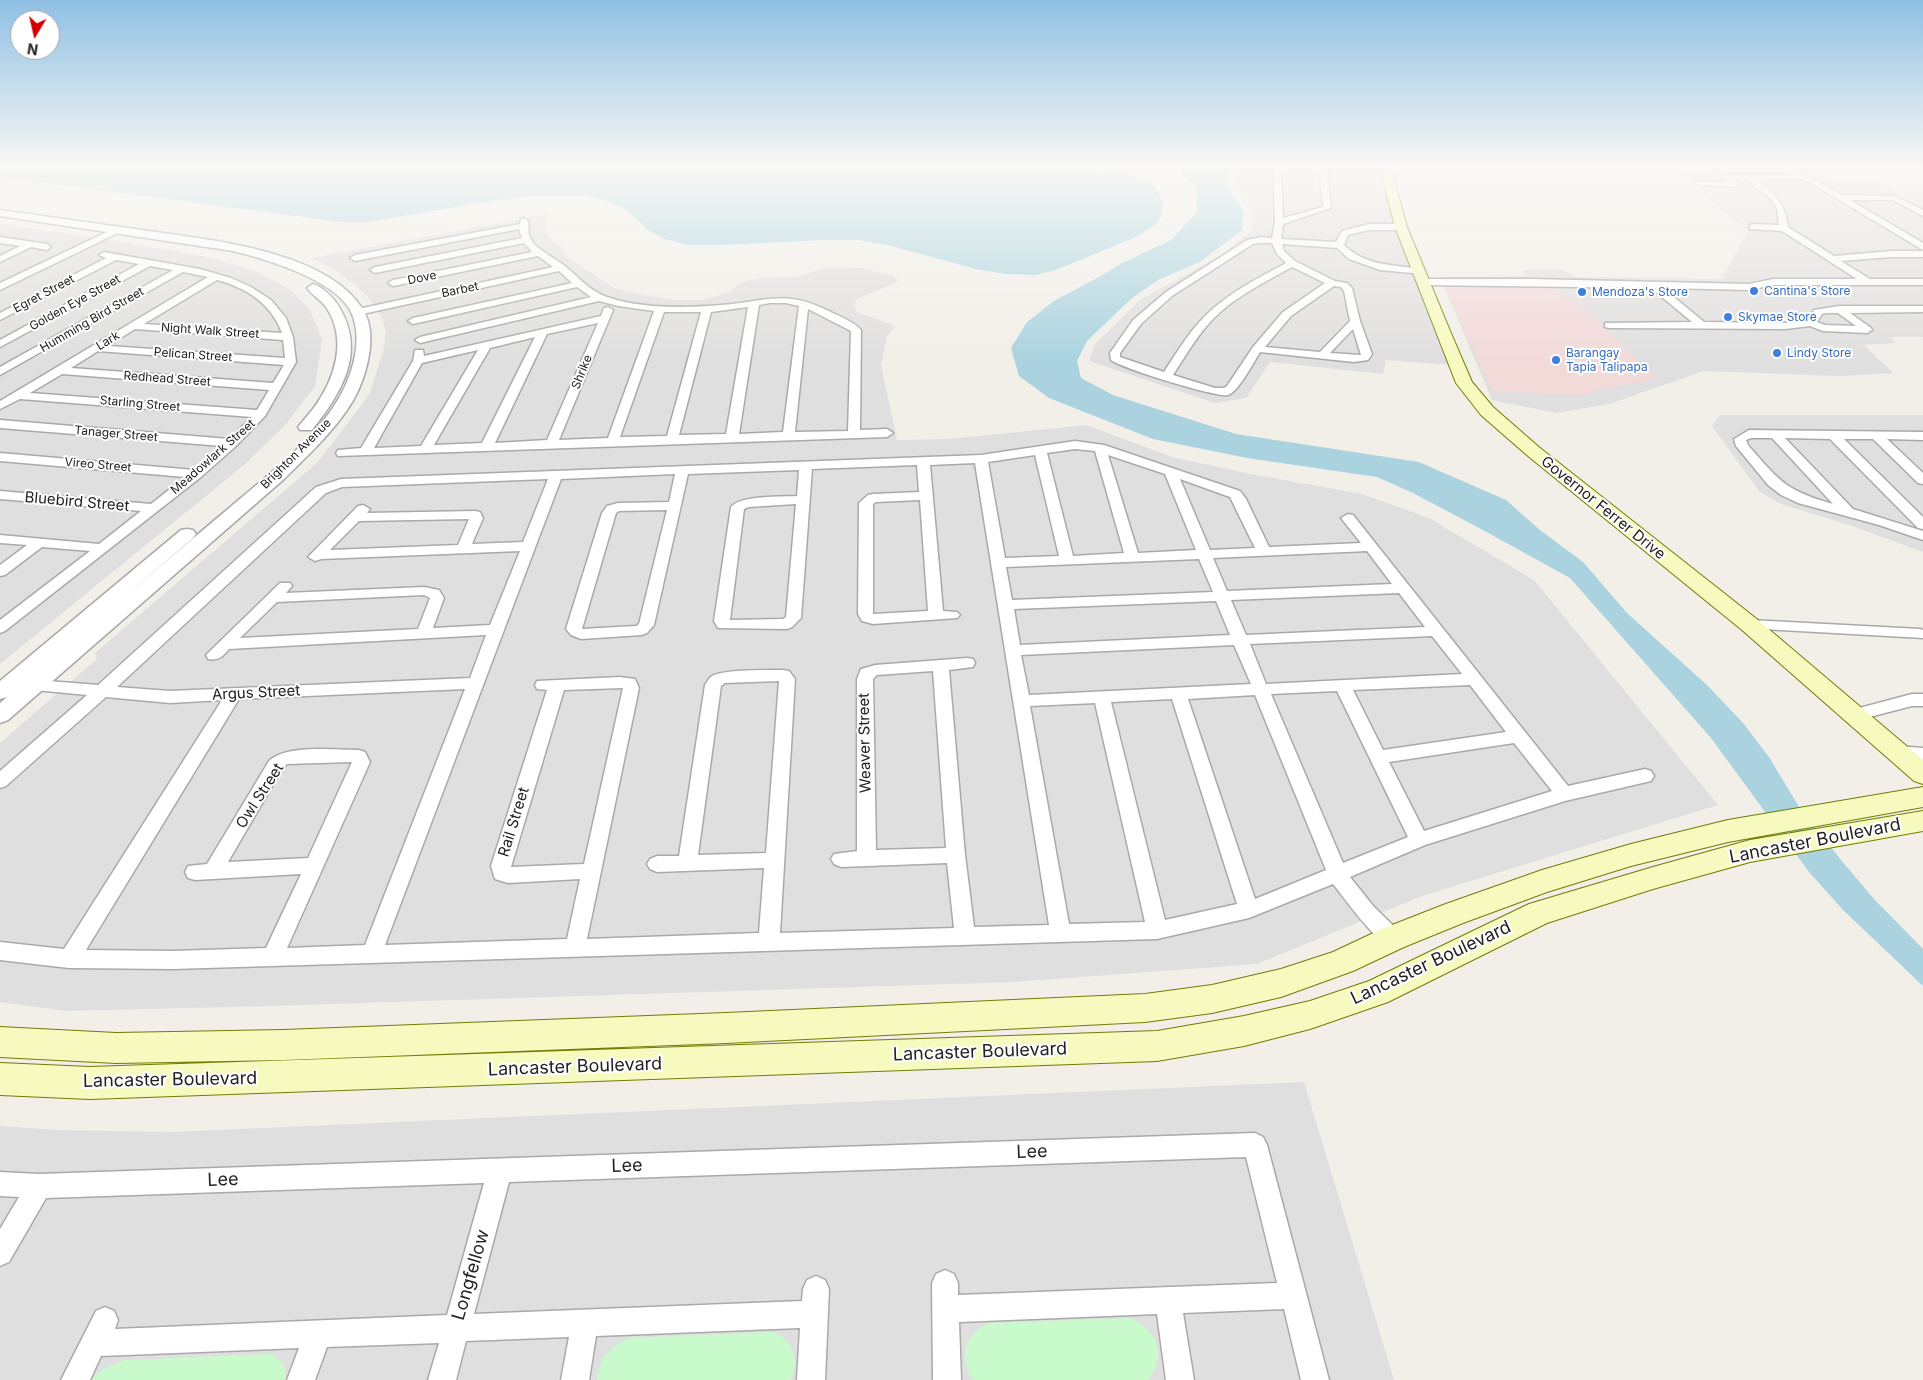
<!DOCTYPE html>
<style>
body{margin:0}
#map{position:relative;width:1923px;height:1380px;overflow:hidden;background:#f2efe9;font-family:Inter,sans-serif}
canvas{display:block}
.north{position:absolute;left:10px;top:10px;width:50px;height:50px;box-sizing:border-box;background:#fff;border:1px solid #a7a7a7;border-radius:50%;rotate:189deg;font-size:14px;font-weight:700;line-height:20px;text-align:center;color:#222}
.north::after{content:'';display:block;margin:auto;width:18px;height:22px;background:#d40000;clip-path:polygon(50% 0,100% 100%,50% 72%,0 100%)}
</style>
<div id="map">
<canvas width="1923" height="1380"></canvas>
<div class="north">N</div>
</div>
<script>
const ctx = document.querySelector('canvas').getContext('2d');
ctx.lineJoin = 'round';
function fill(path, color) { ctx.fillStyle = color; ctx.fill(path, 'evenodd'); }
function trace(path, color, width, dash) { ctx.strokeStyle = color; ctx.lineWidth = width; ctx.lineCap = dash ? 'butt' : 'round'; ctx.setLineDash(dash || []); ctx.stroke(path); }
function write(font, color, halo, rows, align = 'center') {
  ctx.font = font + ' Inter,sans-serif'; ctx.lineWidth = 4; ctx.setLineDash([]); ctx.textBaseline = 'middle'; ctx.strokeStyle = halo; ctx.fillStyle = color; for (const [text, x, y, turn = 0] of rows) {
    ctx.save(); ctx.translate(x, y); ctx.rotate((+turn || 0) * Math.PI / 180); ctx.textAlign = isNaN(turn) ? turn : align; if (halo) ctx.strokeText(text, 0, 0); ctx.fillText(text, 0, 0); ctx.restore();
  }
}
fill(new Path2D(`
 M1241 168H1380L1395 222 1452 365 1386 360 1383 374 1270 362 1246 398 1215 403 1089 361 1095 344 1141 299 1223 254 1252 230 1250 203 1234 178Z
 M1729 168H1803L1833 181 1874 180 1898 191 1923 190V337H1891L1896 343 1864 345 1893 373 1839 376 1704 371 1609 404 1556 413 1492 400 1440 277 1527 276 1522 270H1563L1577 277 1722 279 1748 231 1675 170Z
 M546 214V232L554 242 562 246 566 256 614 288 642 295 674 300H702L730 292 740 283 747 281 763 278 797 277 827 267 862 268 893 276 898 280 897 282 857 299 854 305 857 312 895 326 887 336 881 365 897 440 948 439 1086 425 1172 457 1251 474 1362 494 1429 518 1534 580 1718 805 1422 896 1257 964 1013 982 271 1006 67 1011 0 1002V743L97 659 95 653 317 463 369 395 383 352 386 331 381 316 368 297 356 285 333 269 312 258Z
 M0 224 99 238 213 258 257 272 291 290 310 310 322 339 315 386 286 424 244 465 0 664Z
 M1720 415H1923V552L1855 527 1781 504 1759 491 1712 426Z
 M1304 1082 1394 1380H0V1126L57 1130 171 1132Z`), '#e0dfdf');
fill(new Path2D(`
 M1445 286H1550L1586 310 1657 379 1600 389 1587 395 1492 391Z`), '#f2dad9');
fill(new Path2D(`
 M1130 1318C1157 1329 1168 1356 1148 1380H973C958 1358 965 1332 990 1323Z
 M773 1332C793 1340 800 1361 791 1380H597C599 1359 611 1344 631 1338Z
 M271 1354C282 1360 287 1368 285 1380H91L103 1369 125 1360Z`), '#c8facc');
fill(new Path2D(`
 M1845 264 1855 265 1870 274H1921L1923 278H1876L1870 274H1860Z`), '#e2e2e2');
fill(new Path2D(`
 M0 168H1095L1128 172 1149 181 1157 188 1163 203 1162 216 1156 224 1138 236 1056 270 1035 275 1007 274 980 270 887 245 858 240H823L725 245H688L662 238 648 230 626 209 604 200 583 196 543 195 491 201 369 222H341L0 177Z
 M1183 168H1231L1225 181 1243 210 1242 230 1200 262 1160 279 1132 298 1087 341 1077 361 1081 378 1113 395 1236 434 1419 462 1506 500 1540 530 1583 562 1627 613 1707 685 1743 723 1769 757 1799 807 1841 860 1875 900 1923 949V986L1843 910 1809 872 1711 738 1570 578 1481 529 1413 493 1377 477 1247 458 1153 439 1049 398 1019 376 1011 348 1027 322 1054 301 1101 276 1122 263 1171 240 1197 212 1196 188 1180 173Z`), '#aad3df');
const minor = new Path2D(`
 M1273 168H1281L1283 218 1323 207 1319 168H1327L1331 208 1283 224 1281 239 1336 242 1342 231 1369 224H1401L1405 227 1401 230H1369L1348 235 1344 245C1369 268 1391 263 1422 270V274L1380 270 1349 259 1337 248 1282 244 1284 251 1295 261 1335 281 1347 283 1352 288 1360 321 1372 354 1368 360 1354 362 1260 352C1254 362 1238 392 1228 395 1217 398 1121 368 1111 360L1110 353 1133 320 1166 292 1247 240 1261 237 1272 238 1275 222ZM1261 243H1272L1277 254 1286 263C1258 278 1228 293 1205 316 1189 332 1177 352 1164 372L1120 357V353L1141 324 1172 296 1253 244ZM1292 267 1325 283 1283 312 1253 347 1227 386 1224 388H1215L1173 375C1186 355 1198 334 1214 318 1236 296 1265 282 1292 267ZM1334 286 1341 287 1344 291 1350 321 1320 352 1265 347 1291 316ZM1353 329 1361 355 1330 353Z
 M1785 168H1795L1842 195 1895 196 1923 210V216L1893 200H1850L1923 243V250L1804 179H1756C1775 192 1785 203 1788 227L1834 256 1891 251H1923V257H1891L1841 261 1870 279H1923V285H1773L1749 290 1663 288 1704 322 1785 323 1808 320 1814 310 1839 306H1923V312L1850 313 1871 328 1872 330 1867 333 1823 331 1810 326 1785 329 1609 328 1605 327V323L1692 322 1651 288 1423 285 1418 282 1423 279H1534L1749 284 1773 279H1857L1782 231 1750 229V225L1753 224 1779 225 1777 209 1771 199 1745 179H1733L1741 185 1737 187 1699 185 1695 183 1699 181 1727 182 1720 177 1724 175H1796ZM1827 313H1838L1856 326 1825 325 1817 322 1822 314Z
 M524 218 528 221 529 235 534 244C543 252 555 259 565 266 579 278 590 291 607 297 642 309 685 308 721 305 771 301 786 288 835 314 844 318 855 323 861 330L860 430 887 429 893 433 887 437 338 456 336 453 338 450 361 448 413 361 415 350H423L424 356 601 316 604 308 608 307 613 310 559 440 608 438 654 311 618 306 599 301 420 343 415 340 420 337 591 297 577 287 413 324 408 321 413 318 572 283 559 271 358 315 353 312 358 309 553 267 538 256 393 286 388 283 393 280 532 252 524 243 375 273 370 270 375 267 522 238 519 229 355 261 350 258 355 255 520 224 521 219ZM770 303H786L799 306 783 432 739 434 759 305ZM748 307 726 434 679 435 711 312ZM808 309 851 331 848 431 795 432ZM664 312H701L667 436 620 437ZM598 323 547 440 495 443 547 334ZM535 337 482 443 434 445 490 348ZM478 350 421 446 374 448 422 363Z
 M117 227 121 230 120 232 0 290V283Z
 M0 237 47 244 51 247 47 250 31 247 0 262V256L20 246 0 243Z
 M104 252 200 269 231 278 251 287 271 300 286 318 293 337 296 362 265 416 236 446 201 477 5 631 0 633V620L90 551 42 547 5 575 0 576V565L27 545 0 543V535L99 544 141 511 0 499V491L151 504 185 477 0 461V453L194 470 222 446 0 428V420L229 439 252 417 20 399 0 409V401L208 277 183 272 0 375V367L173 270 150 266 0 347V340L139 264 116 260 0 320V313L106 258 99 255ZM217 280C247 288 271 303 282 333L144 324ZM135 329 283 340 285 358 108 346ZM98 351 284 365 273 383 71 368ZM62 374 269 390 257 410 30 393Z
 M1749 430 1923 432V440L1887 439 1923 473V484L1918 483 1873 439H1844L1923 517V529L1918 528 1830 439 1785 438 1853 509 1923 531V540L1879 525 1798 503 1781 495 1768 485 1736 446 1734 439ZM1751 438H1772L1833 504C1786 491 1779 481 1748 445L1746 440Z
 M1075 441 1104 445 1240 491 1246 499 1269 547 1361 543 1341 518 1348 514 1353 515 1568 786 1645 769 1651 771 1654 776 1651 781 1565 801 1425 845 1350 877 1374 907 1400 932 1403 938 1400 944C1399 944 1393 947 1393 947 1378 946 1343 896 1333 884L1249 918 1157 939 173 969 69 968 0 960V942L64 949 222 700 170 703 106 697 6 786 0 788V771L87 695 35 690 29 689 27 685 29 681 35 680 98 685 316 487 341 479 981 455ZM1075 449 1095 451 1124 553 1073 556 1047 453ZM1035 455 1059 556 1005 558 988 462ZM1108 455 1165 474 1196 550 1138 553ZM975 463 1049 925 974 927 965 855 949 670 973 667 975 663 973 659 967 658 875 665 861 669 857 679V851L834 854 831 859 834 864 841 867 947 863 954 928 780 933 795 679 789 671 783 670C767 670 725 669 712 676 709 678 707 682 705 685L679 856H657L650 859 647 864 650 869 657 872 764 868 759 933 587 939 639 688 635 679 620 677 537 681 535 685 537 689 547 690 491 866 495 879 508 883 580 879 567 939 385 945 561 479 675 474 669 502 618 503 607 506 602 513 566 629 571 635 581 639 642 635 647 633 654 625 688 474 799 470 797 496C781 497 741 495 731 507L714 621 718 628 787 629 792 627 801 618 812 469 917 465 919 492 873 494 868 495 859 503 858 614 862 621 873 624 957 618 960 615 957 612 943 611 930 465ZM548 479 523 542 472 544 483 518 480 512 475 511 367 513 370 509 363 505 358 506 308 557 315 561 321 559 520 551 490 625 433 628 444 598 439 590 424 587 286 593 292 586 290 583H280L206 655 208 659C219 661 223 656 229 649L486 635 470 678 170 691 117 687 326 493 342 487ZM1180 479 1230 497 1255 548 1210 550ZM920 500 928 611 873 614V504L876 502ZM796 504 786 617 783 619 730 620 744 509 749 507ZM667 510 639 624 636 626 582 629 616 513 619 511ZM469 519 458 545 330 550 359 521ZM1367 551 1392 584 1227 591 1213 558ZM1199 559 1213 592 1012 600 1006 567ZM1399 593 1425 627 1246 635 1231 600ZM424 595 430 598 418 629 240 638 277 602ZM1216 601 1230 635 1020 645 1014 609ZM1432 636 1462 674 1266 684 1250 644ZM1234 645 1251 684 1029 695 1021 655ZM933 671 946 848 876 850 873 679 877 675ZM779 681 766 853 698 855 721 686 725 683ZM1470 685 1506 732 1383 750 1353 690ZM623 688 584 864 511 867 564 690ZM465 689 365 945 287 948 370 762 365 752 359 750C334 750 287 744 269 761L207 864 188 866 185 872 188 878 195 880 301 874 266 948 173 951 86 950 239 699ZM1337 691 1408 837 1343 863 1271 694ZM1255 695 1326 870 1255 899 1188 699ZM1172 699 1237 904 1165 920 1111 702ZM1095 703 1145 922 1069 924 1030 706ZM1514 743 1552 791 1424 831 1389 762ZM352 762 308 858 228 862 281 771 287 764Z
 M1750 620 1920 629 1923 630V638L1745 628 1742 625 1745 622Z
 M1912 694H1923V706H1912L1854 721 1848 719 1846 715 1848 711Z
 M1898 746 1923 748V760L1892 756 1889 752 1892 748Z
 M1255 1133 1263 1137 1267 1145 1329 1380H1301L1284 1309 1183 1313 1194 1380H1166L1157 1314 959 1322 961 1380H933L932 1283 936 1274 945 1270 954 1274 958 1283V1295L1277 1283 1246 1157 509 1182 474 1314 802 1301 803 1289 807 1280 816 1276 825 1280 829 1289 825 1380H797L800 1328 596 1336 589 1380H561L569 1337 466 1341 456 1380H428L439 1343 327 1347 315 1380H287L299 1348 101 1356 90 1380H61L96 1311 105 1307 114 1311 118 1320 115 1329 447 1315 484 1183 46 1198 9 1262 0 1266V1229L19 1197 0 1196V1172L39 1174Z`);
const tertiary = new Path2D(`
 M0 210C45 216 90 223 135 229 200 239 323 248 362 308 379 333 367 375 354 399 336 430 309 454 284 479L8 720 0 723V703L7 697 0 699V681L181 530 187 529 193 530 196 534 193 538 81 634C130 592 179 550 228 509 264 478 305 448 332 409 350 384 365 342 351 312 336 280 266 259 233 251L0 216Z
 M313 284C323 287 334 298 339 307 367 352 341 394 312 430H300L298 427C303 421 308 415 313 409 335 380 348 339 326 307 321 300 312 295 307 288Z`);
const secondary = new Path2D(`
 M1380 168H1391L1407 227 1450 331 1472 382 1493 407 1540 448 1758 620 1923 760V784L1914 781 1742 630 1528 456 1481 415 1456 383 1395 227Z
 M1923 787V807L1728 842 1631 866 1547 892 1463 923 1404 947 1353 971 1281 997 1212 1013 1145 1022 726 1043 284 1060 116 1063 0 1057V1027L116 1033 284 1030 726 1013 1145 994 1212 985 1281 969 1333 952 1382 929 1443 905 1542 870 1631 844 1728 820Z
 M1923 811V831L1750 862 1653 889 1547 923 1388 1002 1310 1029 1244 1046 1157 1061 90 1099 0 1095V1063L90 1067 1157 1031 1244 1016 1310 1001 1369 981 1529 904 1653 867 1750 840Z`);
trace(minor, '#a9a9a9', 3);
trace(tertiary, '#a9a9a9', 3);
trace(secondary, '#707d05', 2);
fill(minor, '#fff');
fill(tertiary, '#fff');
fill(secondary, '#f7fabf');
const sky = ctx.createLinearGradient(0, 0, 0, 362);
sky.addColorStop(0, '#8fc0e4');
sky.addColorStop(0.46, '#f9f8f5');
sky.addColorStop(1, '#f9f8f500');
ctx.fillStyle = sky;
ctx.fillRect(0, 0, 1923, 362);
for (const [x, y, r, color] of [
 [1754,291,5,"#3f7fe0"],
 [1582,292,5,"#3f7fe0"],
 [1728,317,5,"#3f7fe0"],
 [1777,353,5,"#3f7fe0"],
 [1556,360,5,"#3f7fe0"]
]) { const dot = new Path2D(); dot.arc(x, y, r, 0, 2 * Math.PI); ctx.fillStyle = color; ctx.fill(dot); trace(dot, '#fff', 2); }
write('12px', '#222', '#fff', [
 ["Dove",422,278,-12],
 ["Barbet",460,290,-12],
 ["Egret Street",44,294,-28],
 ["Golden Eye Street",75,303,-29],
 ["Humming Bird Street",92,320,-30],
 ["Night Walk Street",210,331,4],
 ["Lark",108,341,-31],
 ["Pelican Street",193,355,4],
 ["Shrike",582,372,-68],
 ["Redhead Street",167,379,4],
 ["Starling Street",140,404,5],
 ["Tanager Street",116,434,5],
 ["Brighton Avenue",296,454,-45],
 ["Meadowlark Street",213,457,-41],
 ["Vireo Street",98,465,5]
]);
write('12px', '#366cbe', '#fff', [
 ["Cantina's Store",1764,291],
 ["Mendoza's Store",1592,292],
 ["Skymae Store",1738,317],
 ["Barangay",1566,353],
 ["Tapia Talipapa",1566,367],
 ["Lindy Store",1787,353]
], 'left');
write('15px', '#222', '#fff', [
 ["Bluebird Street",77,502,5],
 ["Governor Ferrer Drive",1603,508,39],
 ["Argus Street",256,693,-3],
 ["Weaver Street",865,743,-91],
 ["Owl Street",260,796,-57],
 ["Rail Street",514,822,-73]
]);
write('18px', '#222', '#fff', [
 ["Lancaster Boulevard",1815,841,-11],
 ["Lancaster Boulevard",1431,963,-25],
 ["Lancaster Boulevard",980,1052,-2],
 ["Lancaster Boulevard",575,1067,-2],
 ["Lancaster Boulevard",170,1080,-1],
 ["Lee",1032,1152,-2],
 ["Lee",627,1166,-2],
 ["Lee",223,1180,-2],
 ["Longfellow",471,1275,-74]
]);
</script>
